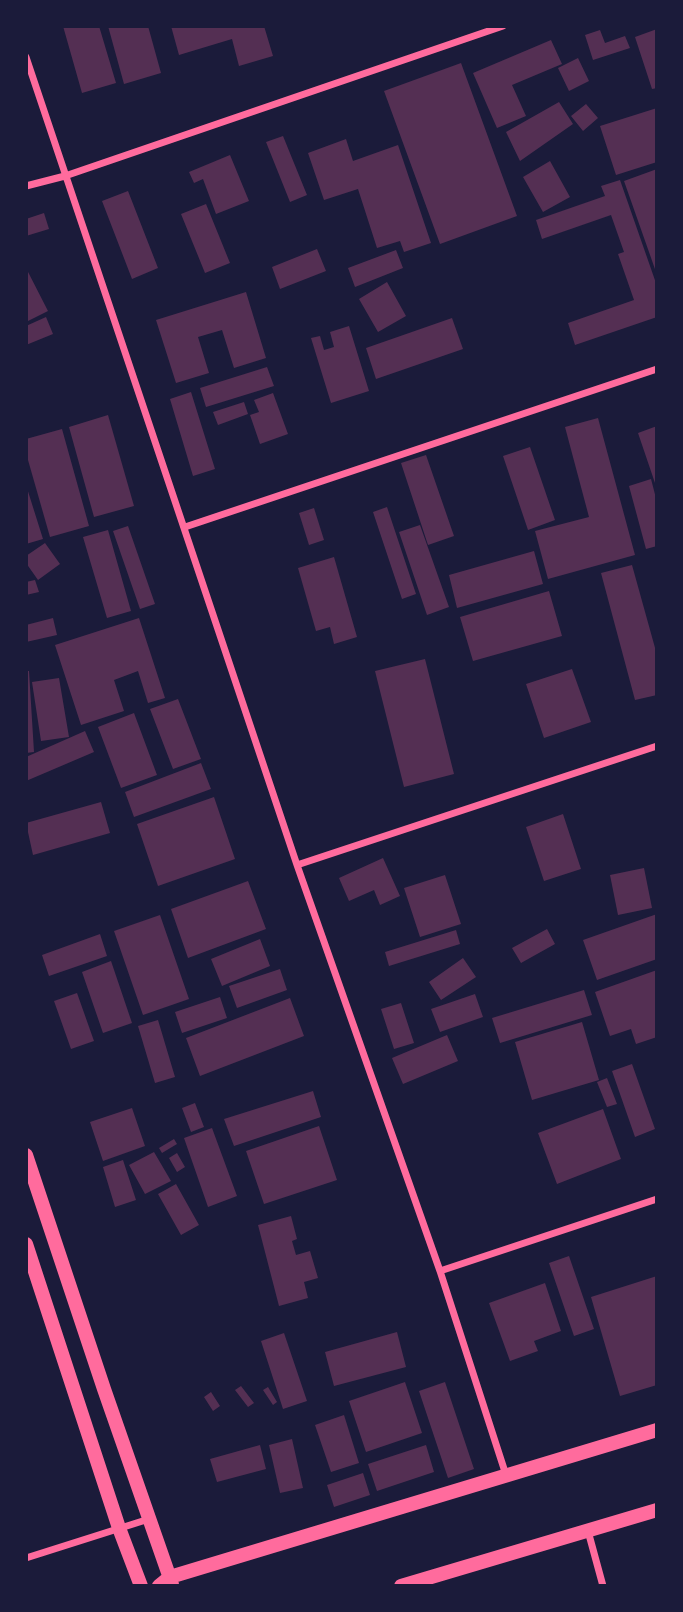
<!DOCTYPE html>
<style>
body{margin:0}
#map{position:relative;width:683px;height:1612px;overflow:hidden;background:#1b1b3a;font-family:Poppins,sans-serif}
canvas{display:block}
.frame{position:absolute;inset:0;border:28px solid #1b1b3a;pointer-events:none}
</style>
<div id="map">
<canvas width="683" height="1612"></canvas>
<div class="frame"></div>
</div>
<script>
const ctx = document.querySelector('canvas').getContext('2d');
ctx.lineJoin = 'round';
function fill(path, color) { ctx.fillStyle = color; ctx.fill(path, 'evenodd'); }
function trace(path, color, width, dash) { ctx.strokeStyle = color; ctx.lineWidth = width; ctx.lineCap = dash ? 'butt' : 'round'; ctx.setLineDash(dash || []); ctx.stroke(path); }
fill(new Path2D(`
 M63 26H99L116 83 82 93Z
 M108 26H148L161 73 124 84Z
 M171 26H264L273 56 239 66 232 39 179 55Z
 M657 29V88L652 89 635 37Z
 M600 30 605 43 625 36 630 48 593 60 585 35Z
 M551 40 562 64 512 85 526 116 497 128 473 73Z
 M578 58 589 81 569 91 558 68Z
 M461 63 517 216 440 244 384 91Z
 M559 102 573 124 520 161 506 132Z
 M586 104 598 118 583 131 571 116Z
 M657 108V162L616 175 600 126Z
 M283 136 307 195 290 202 266 142Z
 M346 139 353 161 398 145 431 243 404 252 400 241 377 248 358 189 324 200 308 153Z
 M230 155 249 201 216 214 203 179 194 183 189 172Z
 M550 161 570 197 543 212 523 177Z
 M657 169V272H656L624 181Z
 M620 180 657 286V317L575 345 568 323 634 300 618 254 624 252 611 215 542 239 536 220 605 196 601 186Z
 M128 191 158 268 132 279 102 201Z
 M206 204 230 263 205 273 181 214Z
 M44 213 49 229 26 236V219Z
 M317 249 326 271 280 289 272 267Z
 M396 250 403 268 355 287 348 268Z
 M26 268 48 311 26 322Z
 M387 282 406 316 378 332 359 299Z
 M246 292 266 358 234 368 222 330 198 337 209 373 176 383 156 320Z
 M46 317 53 334 26 345V326Z
 M452 318 463 349 376 379 366 348Z
 M349 326 369 391 331 403 311 338 320 336 324 350 334 347 330 332Z
 M267 367 274 386 206 407 200 388Z
 M191 392 215 469 193 476 170 399Z
 M273 393 288 434 260 444 250 415 259 412 254 400Z
 M244 402 248 414 218 425 213 412Z
 M108 415 134 506 94 517 69 427Z
 M598 418 635 555 548 579 535 531 589 517 565 427Z
 M657 426V486H656L638 433Z
 M62 429 89 526 50 537 26 453V439Z
 M530 447 555 520 528 530 503 456Z
 M426 455 454 536 428 545 401 463Z
 M651 479 657 502V546L646 549 629 486Z
 M26 485 43 539 26 544Z
 M387 507 416 594 402 599 373 512Z
 M314 508 324 540 309 545 299 513Z
 M420 525 449 607 427 615 399 532Z
 M128 526 155 604 140 609 113 531Z
 M108 530 131 611 107 618 83 537Z
 M45 543 60 564 38 580 26 563V556Z
 M534 551 543 584 457 608 449 575Z
 M334 557 357 637 334 644 330 627 316 631 298 568Z
 M632 565 657 655V695L635 700 601 573Z
 M35 580 39 592 26 595V582Z
 M549 591 562 636 473 661 460 617Z
 M53 618 57 635 26 642V625Z
 M139 618 165 698 148 703 138 671 114 680 124 711 81 725 55 645Z
 M425 659 454 774 404 787 375 671Z
 M572 669 591 722 544 738 526 684Z
 M26 671H29L34 752 26 753Z
 M59 678 69 737 41 741 32 682Z
 M178 699 201 759 173 769 150 709Z
 M134 713 157 775 121 788 98 727Z
 M85 731 94 752 26 781V757Z
 M201 763 211 789 134 817 125 792Z
 M214 797 235 859 158 886 137 824Z
 M101 802 110 833 33 855 26 823Z
 M563 814 581 869 544 881 526 827Z
 M383 858 400 896 380 905 374 890 349 901 339 878Z
 M644 868 652 908 618 915 610 875Z
 M445 875 461 924 420 937 404 888Z
 M248 881 266 929 188 958 171 909Z
 M657 914V959L597 980 583 940Z
 M160 915 189 999 143 1015 114 931Z
 M547 929 555 944 521 963 512 948Z
 M456 930 460 944 389 966 385 952Z
 M100 934 107 956 49 976 42 955Z
 M260 939 270 966 222 986 211 959Z
 M463 958 476 977 441 1000 429 982Z
 M111 961 132 1023 103 1033 82 972Z
 M280 969 287 990 237 1008 229 986Z
 M657 970V1037L636 1044 631 1029 610 1036 595 992Z
 M584 990 592 1015 500 1043 492 1018Z
 M77 993 94 1041 71 1049 54 1001Z
 M475 994 483 1017 440 1032 431 1009Z
 M220 997 227 1018 182 1033 175 1012Z
 M290 998 304 1036 200 1076 186 1038Z
 M401 1003 414 1043 394 1049 381 1009Z
 M158 1020 175 1077 155 1083 138 1026Z
 M582 1022 599 1080 532 1100 515 1042Z
 M447 1035 458 1061 403 1084 392 1058Z
 M632 1064 655 1129 635 1137 612 1071Z
 M607 1078 617 1104 607 1107 597 1082Z
 M313 1091 321 1117 234 1146 224 1119Z
 M195 1103 204 1127 191 1132 182 1108Z
 M132 1108 145 1146 103 1161 90 1122Z
 M603 1109 621 1159 557 1184 538 1133Z
 M319 1126 337 1180 264 1204 246 1151Z
 M212 1128 237 1196 208 1207 184 1138Z
 M174 1139 177 1144 162 1153 159 1148Z
 M154 1152 171 1181 145 1194 129 1165Z
 M177 1153 185 1167 177 1172 169 1158Z
 M123 1160 136 1200 115 1207 103 1167Z
 M176 1184 199 1225 181 1235 158 1194Z
 M291 1216 297 1239 292 1241 296 1255 310 1251 318 1278 304 1282 308 1298 279 1306 258 1225Z
 M569 1256 594 1329 574 1336 549 1263Z
 M657 1276V1385L620 1396 591 1297Z
 M545 1283 561 1331 534 1341 538 1351 510 1361 489 1303Z
 M397 1332 406 1367 334 1386 325 1352Z
 M284 1333 307 1401 283 1409 261 1341Z
 M405 1382 422 1433 366 1452 349 1401Z
 M445 1382 474 1469 448 1478 419 1391Z
 M241 1386 254 1403 248 1407 235 1390Z
 M268 1387 277 1402 273 1405 263 1390Z
 M211 1392 220 1406 213 1411 204 1397Z
 M344 1415 359 1463 331 1472 315 1425Z
 M292 1439 303 1488 280 1493 269 1445Z
 M260 1445 266 1469 217 1482 210 1459Z
 M426 1445 434 1472 377 1491 368 1464Z
 M363 1473 370 1495 334 1507 327 1485Z`), '#542f53');
trace(new Path2D(`
 M26 57 297 865 440 1271 506 1475
 M26 186 65 176 503 26
 M185 527 657 369
 M297 865 657 746
 M440 1271 657 1199
 M588 1531 603 1586
 M26 1558 149 1519`), '#ff6b9d', 7);
trace(new Path2D(`
 M26 1155 104 1389 172 1584
 M26 1244 119 1528 141 1586
 M159 1586 170 1577 657 1430
 M401 1586 657 1510`), '#ff6b9d', 14);
</script>
